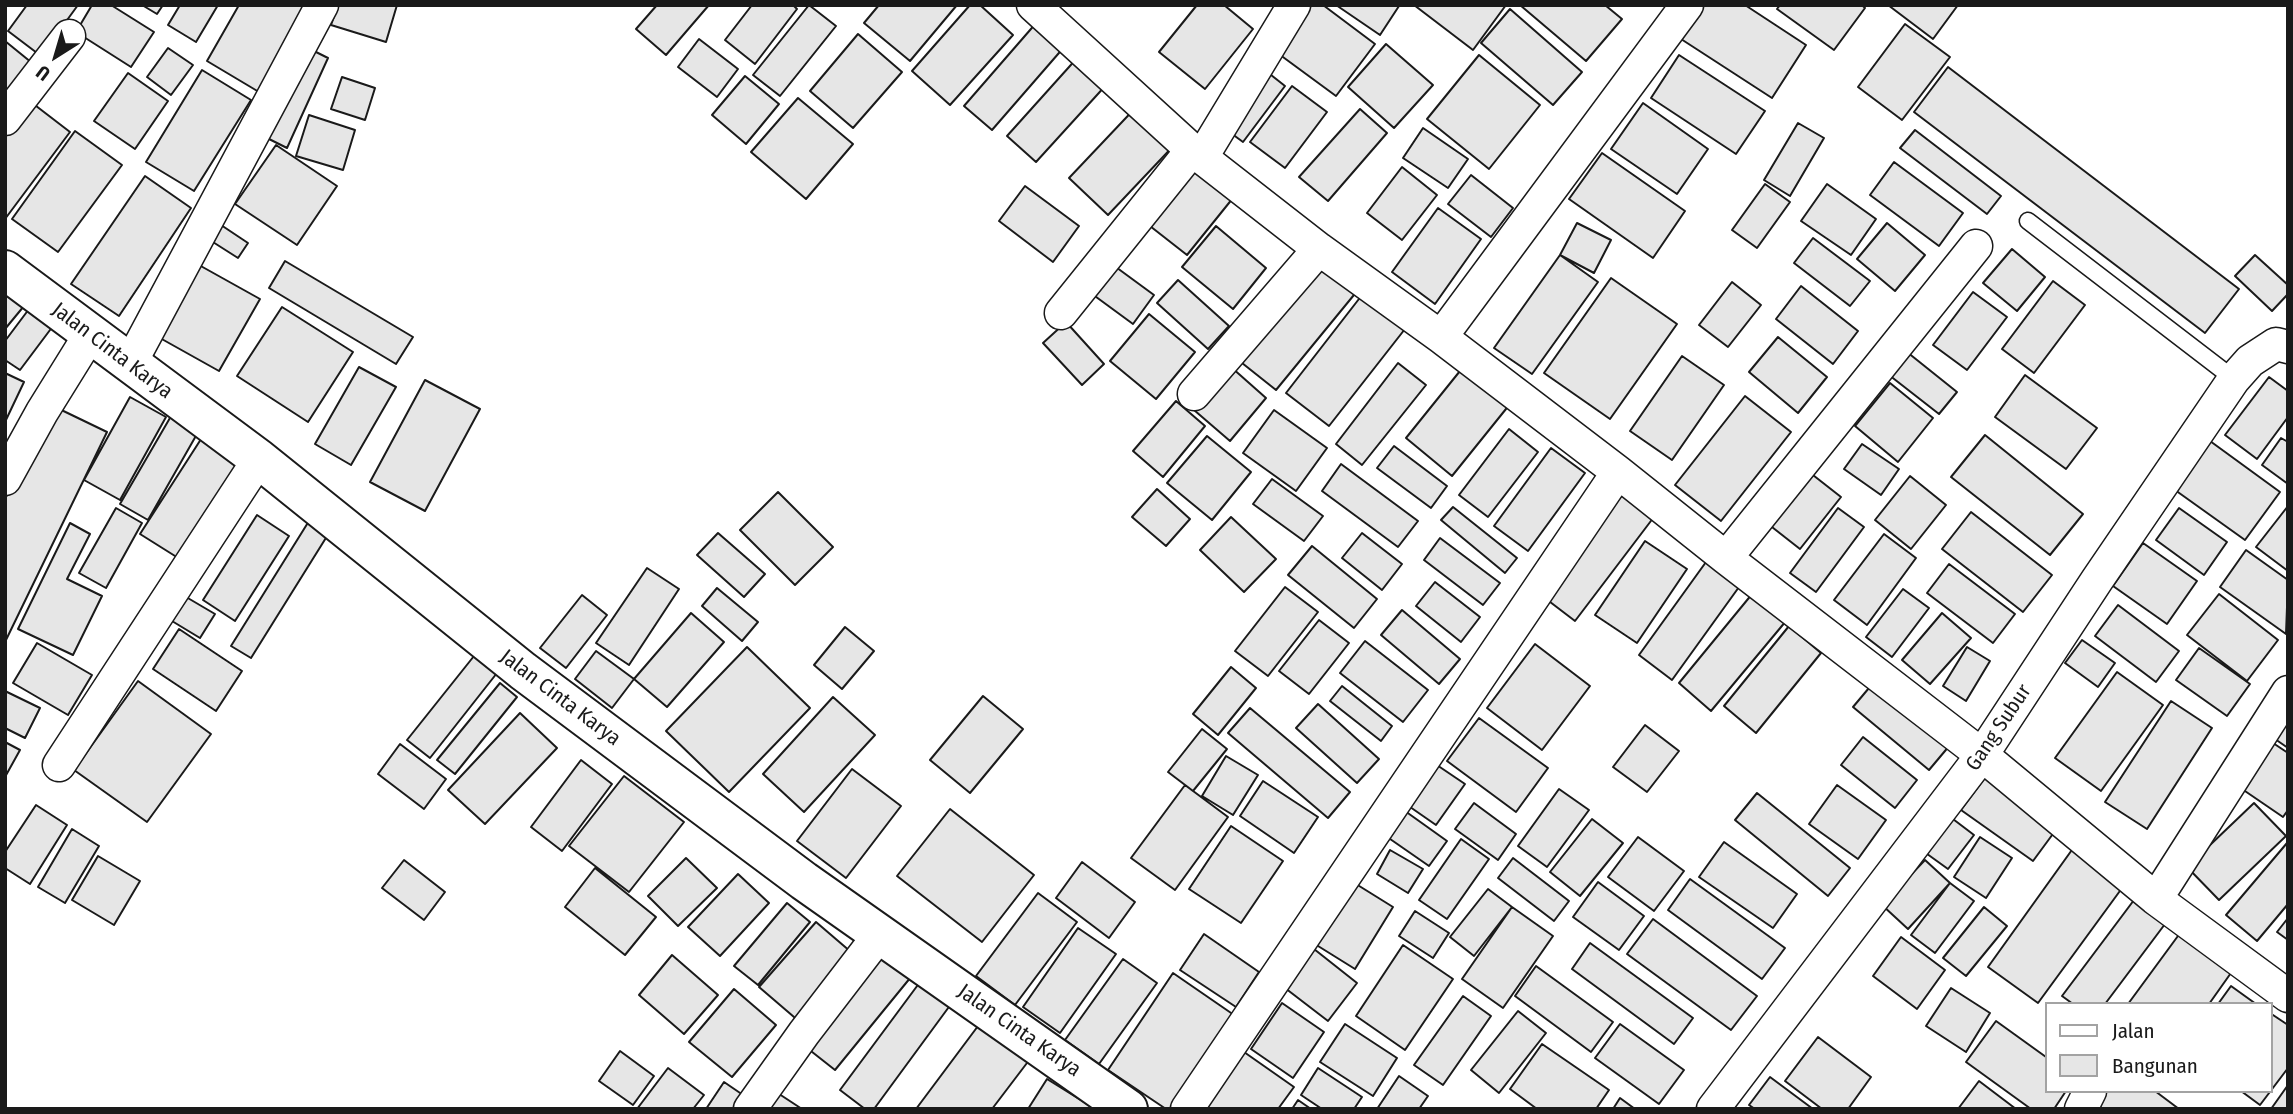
<!DOCTYPE html>
<style>
body{margin:0}
#map{position:relative;width:2293px;height:1114px;overflow:hidden;background:#fff;font-family:"Fira Sans Condensed",sans-serif}
canvas{display:block}
.frame{position:absolute;inset:0;border:7px solid #1a1a1a;pointer-events:none}
.legend{position:absolute;left:2045px;top:1002px;width:228px;height:91px;box-sizing:border-box;background:#fff;border:2px solid #a3a3a3;margin:0;padding:9px 12px;list-style:none;font-size:21px;color:#1a1a1a}
.legend li{display:flex;align-items:center;gap:14px;height:35px}
.legend b{width:35px;border:2px solid #a3a3a3}
.north{position:absolute;left:21px;top:21px;width:70px;height:70px;-webkit-text-stroke:5px #fff;paint-order:stroke;rotate:217deg;font-size:19px;font-weight:700;line-height:28px;text-align:center;color:#1a1a1a}
.north::after{content:'';display:block;margin:auto;width:24px;height:32px;background:#1a1a1a;clip-path:polygon(50% 0,100% 100%,50% 72%,0 100%)}
</style>
<div id="map">
<canvas width="2293" height="1114"></canvas>
<div class="frame"></div>
<ul class="legend">
<li><b style="height:9px;background:#fff"></b>Jalan</li>
<li><b style="height:19px;background:#e6e6e6"></b>Bangunan</li>
</ul>
<div class="north">U</div>
</div>
<script>
const ctx = document.querySelector('canvas').getContext('2d');
ctx.lineJoin = 'round';
function fill(path, color) { ctx.fillStyle = color; ctx.fill(path, 'evenodd'); }
function trace(path, color, width, dash) { ctx.strokeStyle = color; ctx.lineWidth = width; ctx.lineCap = dash ? 'butt' : 'round'; ctx.setLineDash(dash || []); ctx.stroke(path); }
function write(font, color, halo, rows, align = 'center') {
  ctx.font = font + ' "Fira Sans Condensed",sans-serif'; ctx.lineWidth = 5; ctx.setLineDash([]); ctx.textBaseline = 'middle'; ctx.strokeStyle = halo; ctx.fillStyle = color; for (const [text, x, y, turn = 0] of rows) {
    ctx.save(); ctx.translate(x, y); ctx.rotate((+turn || 0) * Math.PI / 180); ctx.textAlign = isNaN(turn) ? turn : align; if (halo) ctx.strokeText(text, 0, 0); ctx.fillText(text, 0, 0); ctx.restore();
  }
}
const building = new Path2D(`
 M27 5H78L41 56 8 31Z
 M92 5H111L154 32 131 67 76 32Z
 M142 5H163L157 14Z
 M180 5H218L196 42 168 25Z
 M239 5H308L259 92 207 61Z
 M338 5H397L386 42 331 25Z
 M657 5H709L666 55 636 29Z
 M752 5H793L797 9 755 64 725 40Z
 M809 5 836 26 780 96 753 75Z
 M879 5H957L910 61 864 23Z
 M970 5H980L1013 35 950 105 912 71Z
 M1197 5H1224L1253 29 1205 89 1159 52Z
 M1303 5H1323L1375 44 1336 96 1272 49Z
 M1336 5H1398L1399 6 1380 35Z
 M1414 5H1506L1473 50Z
 M1520 5H1605L1622 19 1586 61Z
 M1704 5H1745L1806 45 1772 98 1681 39Z
 M1780 5H1862L1865 8 1834 50 1777 9Z
 M1888 5H1958L1933 39Z
 M1510 9 1582 72 1553 105 1481 43Z
 M1037 22 1065 46 992 130 964 106Z
 M1905 24 1950 57 1902 120 1858 87Z
 M858 34 902 72 853 128 810 91Z
 M699 39 738 69 717 97 678 67Z
 M5 41 37 67 5 106Z
 M1386 44 1433 85 1394 128 1348 87Z
 M168 48 193 65 171 95 147 77Z
 M308 48 328 58 287 148 267 138Z
 M1479 55 1540 105 1489 169 1427 119Z
 M1679 55 1765 111 1736 154 1651 98Z
 M1078 57 1107 84 1036 162 1007 136Z
 M1948 67 2239 289 2205 333 1914 112Z
 M202 70 251 100 194 191 146 162Z
 M1266 71 1285 86 1243 142 1224 128Z
 M128 73 168 101 135 149 94 121Z
 M745 76 779 104 746 144 712 115Z
 M342 77 375 88 365 120 331 109Z
 M1292 86 1327 112 1285 168 1250 142Z
 M798 98 853 144 806 199 751 152Z
 M27 99 70 132 5 219V128Z
 M1140 103 1179 140 1108 215 1069 178Z
 M1643 103 1708 149 1677 194 1611 149Z
 M1360 109 1387 133 1328 201 1299 177Z
 M309 115 355 130 343 170 296 156Z
 M1798 123 1824 138 1790 196 1764 180Z
 M1423 128 1468 159 1448 188 1403 158Z
 M1915 130 2001 196 1987 214 1900 148Z
 M75 131 122 165 58 252 12 219Z
 M276 145 337 186 297 245 235 204Z
 M1602 153 1685 211 1653 258 1569 199Z
 M1191 156 1237 193 1187 255 1141 219Z
 M1894 162 1963 213 1939 246 1870 195Z
 M1402 167 1437 195 1402 240 1367 213Z
 M1471 175 1513 208 1491 237 1448 204Z
 M145 176 191 208 119 316 71 284Z
 M1765 184 1790 202 1757 248 1732 230Z
 M1827 184 1876 219 1851 255 1801 221Z
 M1025 186 1079 226 1053 262 999 221Z
 M1438 208 1481 239 1435 304 1392 272Z
 M215 221 248 243 238 258 205 237Z
 M1577 223 1611 240 1594 273 1560 255Z
 M1887 223 1925 255 1895 291 1857 259Z
 M1216 226 1266 268 1233 309 1182 267Z
 M1813 238 1870 281 1850 306 1794 263Z
 M2012 249 2045 277 2017 311 1983 283Z
 M1560 255 1598 282 1532 374 1494 348Z
 M2255 255 2288 285V294L2272 311 2235 276Z
 M1320 259 1358 290 1276 390 1237 359Z
 M190 260 260 299 219 371 151 333Z
 M285 261 413 337 396 364 269 288Z
 M1109 262 1154 295 1133 324 1088 291Z
 M1611 278 1677 324 1610 419 1544 373Z
 M1178 280 1229 326 1208 349 1157 303Z
 M2053 281 2085 305 2034 373 2002 349Z
 M1732 282 1761 305 1728 347 1699 325Z
 M1369 286 1412 320 1329 426 1286 393Z
 M1801 286 1858 331 1833 364 1776 319Z
 M5 291 24 306 5 329Z
 M1973 292 2007 317 1967 370 1933 345Z
 M32 305 56 322 20 370 5 360V341Z
 M282 307 353 352 308 422 237 376Z
 M1149 314 1195 352 1156 399 1110 361Z
 M1066 322 1104 364 1082 385 1043 343Z
 M1778 337 1827 377 1798 413 1749 372Z
 M1907 352 1957 392 1939 414 1889 375Z
 M1682 356 1724 385 1672 460 1630 431Z
 M1398 363 1426 385 1362 465 1336 444Z
 M1464 366 1510 404 1452 476 1406 438Z
 M359 367 396 387 351 465 315 444Z
 M1231 367 1266 398 1230 441 1194 410Z
 M5 373 24 382 5 422Z
 M2025 375 2097 428 2066 469 1995 417Z
 M2269 377 2288 391V417L2257 459 2225 435Z
 M425 380 480 409 425 511 370 482Z
 M1890 383 1933 418 1898 462 1855 426Z
 M1745 396 1791 432 1721 521 1675 485Z
 M130 397 166 417 120 500 84 480Z
 M1176 401 1205 426 1163 477 1133 451Z
 M51 405 107 432 5 642V499Z
 M1274 410 1327 448 1296 491 1243 453Z
 M174 411 201 427 148 520 120 504Z
 M1509 429 1538 452 1488 517 1459 495Z
 M1985 435 2083 514 2050 555 1951 477Z
 M203 436 246 464 183 561 140 534Z
 M1207 436 1251 472 1212 520 1167 483Z
 M2281 438 2288 442V484L2262 465Z
 M2210 441 2280 492 2245 540 2175 490Z
 M1862 444 1899 469 1881 495 1844 469Z
 M1394 446 1447 486 1431 508 1377 468Z
 M1551 448 1585 473 1528 551 1494 526Z
 M1341 464 1418 521 1398 547 1322 491Z
 M1804 468 1841 497 1800 549 1763 520Z
 M1910 476 1946 505 1911 549 1875 520Z
 M1272 479 1323 516 1304 541 1253 504Z
 M1622 480 1660 509 1575 621 1537 592Z
 M1157 489 1190 519 1166 546 1132 517Z
 M778 492 833 547 795 585 740 530Z
 M2288 506V571L2256 547Z
 M1453 507 1517 558 1505 573 1441 520Z
 M116 508 142 523 106 588 79 573Z
 M1838 508 1864 527 1816 592 1790 573Z
 M2179 508 2227 542 2204 575 2156 540Z
 M1971 512 2052 575 2023 612 1942 549Z
 M257 515 289 536 235 621 203 600Z
 M1231 517 1276 559 1244 592 1200 550Z
 M309 521 329 533 251 658 231 646Z
 M70 523 90 534 67 579 102 596 73 655 18 629Z
 M718 533 765 574 744 597 697 555Z
 M1362 533 1402 564 1382 590 1342 558Z
 M1884 534 1916 558 1867 625 1834 600Z
 M1440 538 1500 583 1483 605 1424 560Z
 M1645 541 1687 569 1637 643 1595 615Z
 M2143 543 2197 581 2167 624 2113 586Z
 M1312 546 1377 599 1354 628 1288 575Z
 M2246 550 2288 580 2286 634 2220 587Z
 M1706 562 1739 587 1672 680 1639 655Z
 M1949 564 2015 614 1993 643 1927 593Z
 M647 568 679 589 629 665 596 643Z
 M1435 582 1480 617 1461 642 1416 606Z
 M1285 587 1318 612 1268 676 1235 651Z
 M717 588 758 622 742 641 702 606Z
 M1757 588 1791 615 1711 711 1679 683Z
 M1903 589 1929 608 1892 657 1866 637Z
 M181 594 215 614 200 638 167 618Z
 M2219 594 2278 640 2247 681 2187 635Z
 M582 595 607 615 566 668 540 648Z
 M2118 605 2179 651 2156 682 2095 636Z
 M1402 610 1460 659 1439 684 1381 635Z
 M691 613 724 642 667 707 634 679Z
 M1942 613 1971 638 1930 684 1902 660Z
 M1319 620 1349 643 1309 694 1279 671Z
 M1789 626 1821 653 1756 733 1724 706Z
 M845 627 874 651 842 689 814 665Z
 M179 629 242 671 216 711 153 669Z
 M2082 640 2115 663 2098 687 2065 663Z
 M1365 641 1428 690 1403 722 1340 673Z
 M37 643 92 675 68 715 13 683Z
 M1535 644 1590 686 1542 750 1487 708Z
 M747 647 810 708 729 792 666 731Z
 M1967 647 1990 661 1966 701 1943 686Z
 M2199 648 2250 684 2227 716 2176 680Z
 M596 651 634 679 612 708 575 679Z
 M474 656 497 673 430 758 407 740Z
 M1231 667 1256 688 1218 735 1193 714Z
 M2117 672 2163 705 2101 791 2055 758Z
 M138 681 211 734 147 822 74 770Z
 M1874 682 1950 745 1929 770 1853 707Z
 M500 683 517 697 455 774 437 760Z
 M1342 686 1392 726 1381 741 1330 701Z
 M5 691 40 708 25 738 5 728Z
 M983 696 1023 729 970 793 930 760Z
 M833 697 875 735 804 812 763 774Z
 M2171 701 2212 728 2147 829 2105 802Z
 M1318 704 1379 759 1357 783 1296 728Z
 M1250 708 1350 792 1328 818 1228 733Z
 M520 713 557 748 485 824 448 790Z
 M1479 718 1548 768 1516 812 1447 761Z
 M2288 722V748L2275 739Z
 M1645 725 1679 751 1647 792 1613 767Z
 M1202 729 1227 749 1193 791 1168 772Z
 M1863 737 1917 780 1895 808 1841 765Z
 M5 742 20 750 5 777Z
 M2273 743 2288 753V810L2283 817 2242 789Z
 M400 744 446 779 424 809 378 774Z
 M1226 756 1258 775 1233 815 1202 796Z
 M1428 759 1465 784 1436 825 1400 800Z
 M581 760 612 784 562 851 531 827Z
 M852 769 901 806 846 878 797 841Z
 M1987 775 2058 827 2033 861 1961 810Z
 M624 776 684 822 629 892 569 846Z
 M1263 781 1318 817 1294 853 1240 816Z
 M1185 785 1228 817 1175 890 1131 858Z
 M1837 785 1886 820 1858 859 1809 824Z
 M1559 789 1589 810 1547 867 1518 846Z
 M1757 793 1850 868 1828 896 1735 820Z
 M1474 803 1516 834 1498 860 1455 829Z
 M2254 803 2286 836 2219 900 2187 867Z
 M36 805 67 825 30 884 5 868V852Z
 M1398 806 1447 841 1429 866 1380 832Z
 M950 809 1034 875 982 942 897 876Z
 M1949 816 1974 835 1948 869 1923 851Z
 M1592 819 1623 843 1580 896 1550 872Z
 M1231 826 1283 861 1241 923 1189 889Z
 M72 829 99 846 65 903 38 887Z
 M1638 837 1684 871 1654 911 1608 877Z
 M1980 837 2012 858 1986 898 1954 877Z
 M1461 839 1489 859 1447 919 1419 900Z
 M1724 842 1797 894 1773 928 1699 877Z
 M2287 843 2288 904 2257 941 2226 915Z
 M2074 847 2125 884 2038 1003 1988 967Z
 M1390 850 1423 869 1408 893 1377 874Z
 M98 856 140 881 114 925 72 900Z
 M686 858 717 888 678 926 648 896Z
 M1513 858 1569 901 1554 921 1498 878Z
 M404 860 445 892 424 920 382 888Z
 M1925 860 1950 883 1908 929 1882 905Z
 M1082 862 1135 902 1109 938 1056 898Z
 M595 868 656 917 625 955 565 907Z
 M738 874 769 903 720 956 688 927Z
 M1348 879 1393 907 1355 969 1310 941Z
 M1690 879 1785 948 1762 979 1668 910Z
 M1598 882 1644 916 1619 950 1573 917Z
 M1950 883 1974 901 1935 953 1911 935Z
 M1488 889 1512 907 1474 956 1450 937Z
 M1038 893 1077 922 1015 1005 976 976Z
 M2134 900 2165 924 2105 1004H2073L2062 996Z
 M787 903 810 922 758 985 734 966Z
 M1512 907 1553 936 1503 1008 1462 979Z
 M1984 907 2007 926 1966 976 1943 958Z
 M1415 911 1449 933 1433 958 1399 936Z
 M2288 918V940L2277 932Z
 M1653 919 1757 996 1731 1030 1627 954Z
 M816 922 858 958 801 1023 759 987Z
 M2186 925 2238 963 2209 1004H2128Z
 M1078 928 1116 954 1060 1033 1023 1007Z
 M1204 934 1259 972 1236 1007 1180 970Z
 M1901 937 1945 970 1917 1009 1873 976Z
 M1590 943 1693 1018 1674 1044 1572 969Z
 M882 945 915 972 835 1070 802 1044Z
 M1403 945 1453 979 1405 1050 1356 1016Z
 M1314 949 1357 983 1328 1021 1285 988Z
 M672 955 718 995 684 1034 639 995Z
 M1123 959 1157 983 1099 1064 1065 1040Z
 M1536 966 1613 1022 1591 1052 1515 996Z
 M1173 973 1234 1015 1170 1109H1166L1108 1070Z
 M923 978 954 1000 874 1109H865L840 1090Z
 M2231 986 2256 1004H2218Z
 M1951 988 1990 1013 1966 1052 1926 1026Z
 M734 989 776 1025 732 1077 689 1042Z
 M1463 996 1491 1016 1443 1085 1414 1065Z
 M1282 1003 1324 1032 1293 1078 1251 1049Z
 M1518 1011 1546 1033 1499 1093 1471 1070Z
 M2270 1013 2288 1025V1068L2260 1105 2241 1091H2270Z
 M1996 1021 2046 1057V1091H2066L2054 1109H2031L1966 1062Z
 M981 1022 1030 1059 992 1109H916Z
 M1345 1024 1397 1058 1373 1096 1320 1062Z
 M1620 1024 1684 1070 1659 1104 1595 1058Z
 M1818 1037 1871 1077 1848 1109H1822L1785 1081Z
 M1542 1044 1609 1090 1596 1109H1537L1510 1089Z
 M620 1051 654 1076 633 1105 599 1081Z
 M1244 1052 1294 1087 1278 1109H1204Z
 M668 1068 704 1095 693 1109H637Z
 M1318 1068 1362 1097 1354 1109H1322L1301 1095Z
 M1399 1076 1428 1096 1419 1109H1377Z
 M1770 1077 1813 1109H1755L1749 1105Z
 M1047 1079 1092 1107 1091 1109H1028Z
 M1979 1081 2016 1109H1958Z
 M724 1082 746 1097 737 1109H706Z
 M2288 1085V1109H2271Z
 M770 1088 802 1109H757Z
 M2097 1091H2155L2179 1109H2103L2091 1100Z
 M1620 1098 1635 1109H1613Z
 M1298 1100 1311 1109H1292Z`);
fill(building, '#e6e6e6');
trace(building, '#1a1a1a', 2);
const service = new Path2D(`
 M2028 221 2234 379`);
const minor = new Path2D(`
 M1033 5 1192 150 1319 249 1441 337 1618 472 1726 558 1982 755 2156 899 2288 996
 M5 119 69 36
 M1202 157 1294 5
 M1061 313 1192 150
 M1441 337 1687 5
 M130 364 322 5
 M1194 394 1319 249
 M5 479 42 412 91 333
 M1726 558 1976 246
 M59 765 259 459
 M2156 899 2288 692
 M750 1109 804 1033 880 934
 M1187 1109 1618 472
 M1713 1109 1982 755 2097 580 2234 379 2250 361 2276 344 2288 347
 M2081 1109 2090 1091`);
const tertiary = new Path2D(`
 M5 270 259 459 523 671 804 881 1128 1109`);
trace(service, '#1a1a1a', 19);
trace(minor, '#1a1a1a', 35);
trace(tertiary, '#1a1a1a', 42);
trace(service, '#fff', 16);
trace(minor, '#fff', 32);
trace(tertiary, '#fff', 38);
write('21px', '#1a1a1a', '#fff', [
 ["Jalan Cinta Karya",112,351,37],
 ["Jalan Cinta Karya",560,698,37],
 ["Gang Subur",1999,728,-56],
 ["Jalan Cinta Karya",1019,1031,35]
]);
</script>
